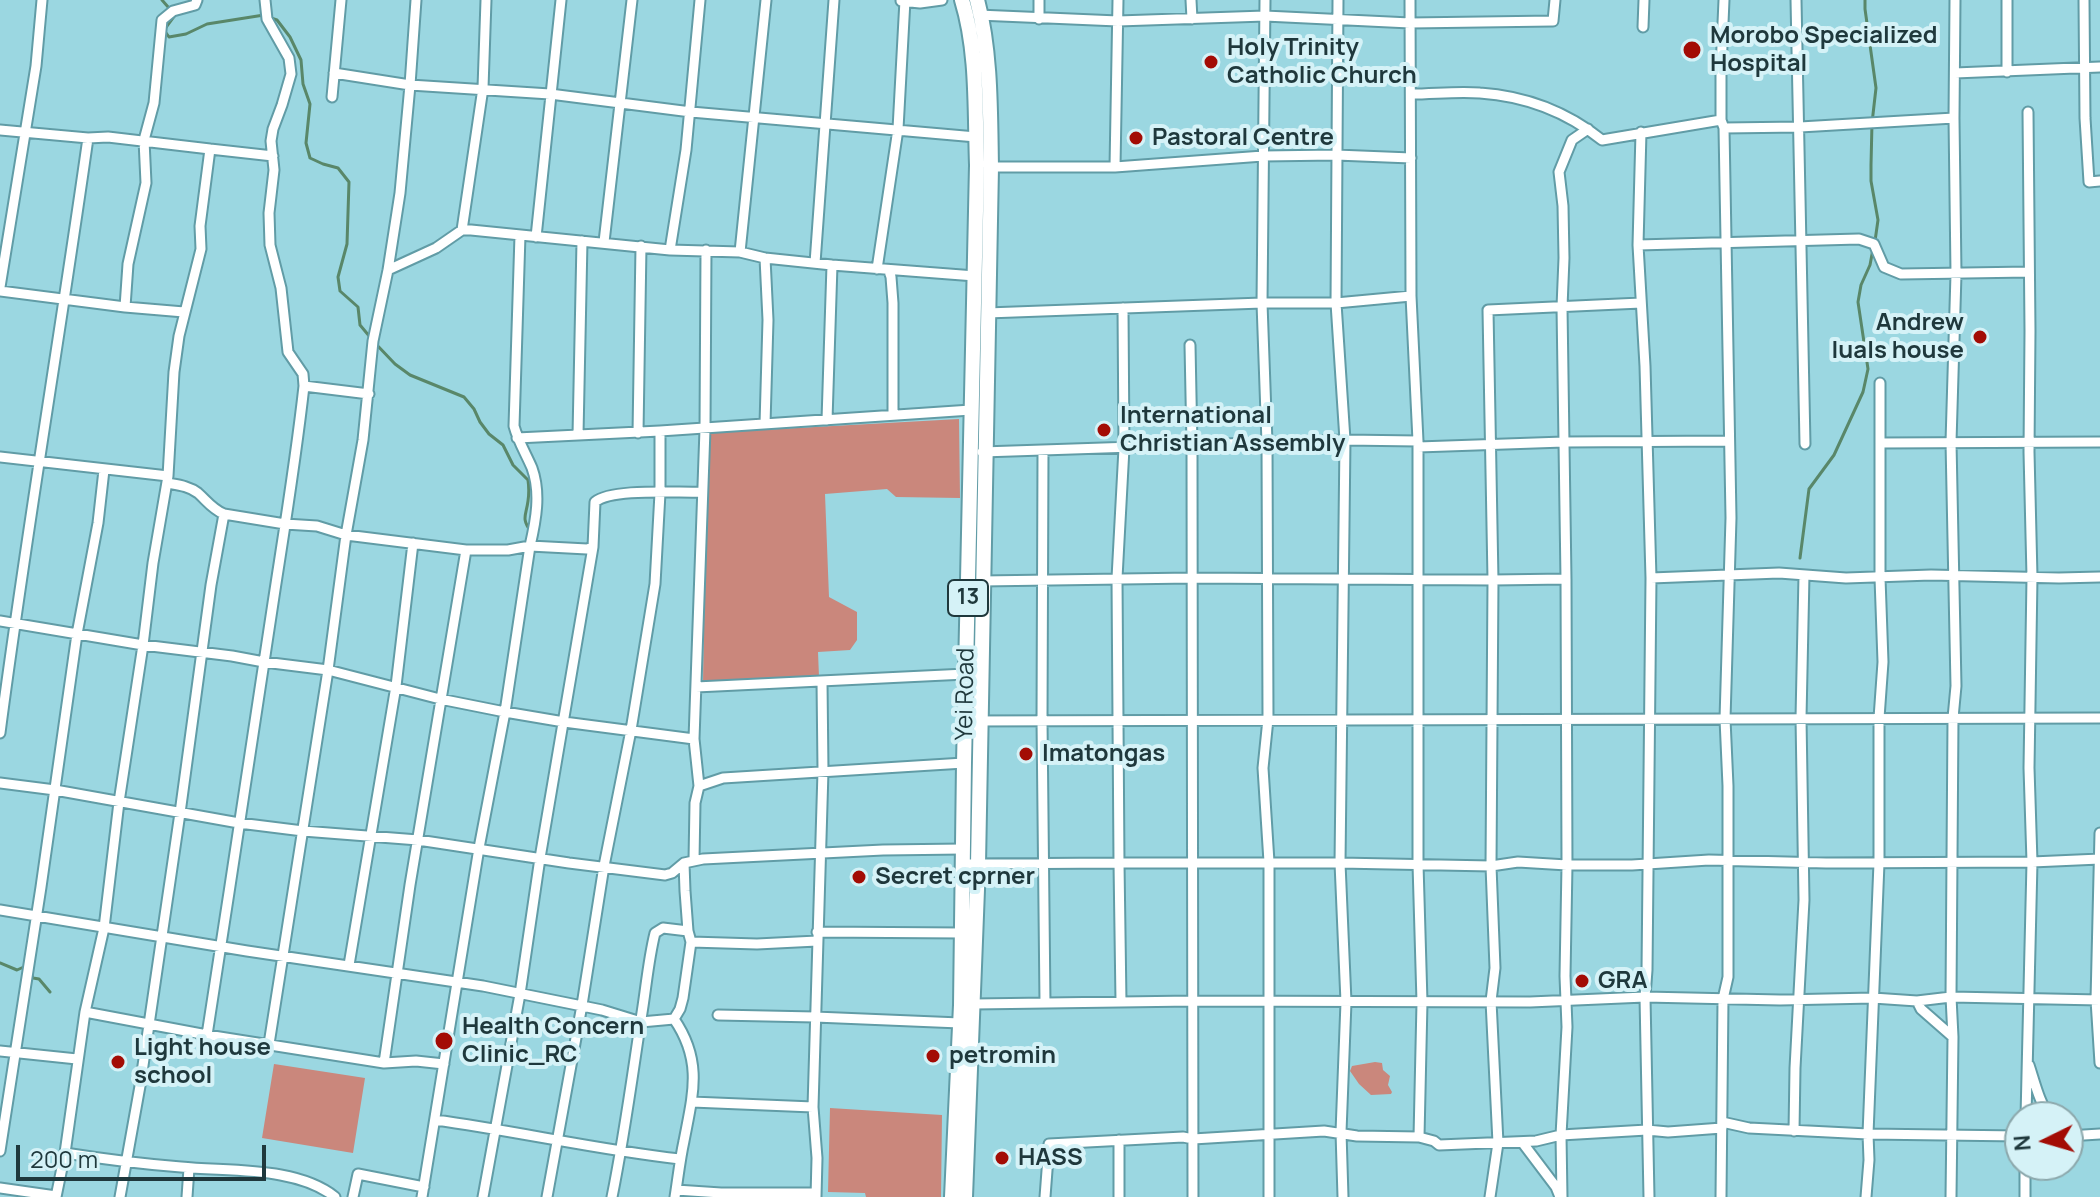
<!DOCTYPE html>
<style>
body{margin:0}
#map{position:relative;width:2100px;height:1197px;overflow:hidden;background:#9bd7e1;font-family:Manrope,sans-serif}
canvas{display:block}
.north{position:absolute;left:2004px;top:1101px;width:80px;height:80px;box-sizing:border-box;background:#d5f2f7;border:2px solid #8ca8ac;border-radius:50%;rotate:265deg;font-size:22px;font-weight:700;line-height:32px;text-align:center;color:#1f383c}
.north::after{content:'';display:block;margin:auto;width:28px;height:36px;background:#a30c05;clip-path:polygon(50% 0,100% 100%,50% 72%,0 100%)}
.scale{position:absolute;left:16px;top:1145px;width:250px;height:36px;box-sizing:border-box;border:4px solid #1f383c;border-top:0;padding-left:10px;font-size:24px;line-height:28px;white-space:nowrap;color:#1f383c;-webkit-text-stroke:6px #d5f2f7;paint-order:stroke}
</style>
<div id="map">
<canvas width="2100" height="1197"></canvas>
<div class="north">N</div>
<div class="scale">200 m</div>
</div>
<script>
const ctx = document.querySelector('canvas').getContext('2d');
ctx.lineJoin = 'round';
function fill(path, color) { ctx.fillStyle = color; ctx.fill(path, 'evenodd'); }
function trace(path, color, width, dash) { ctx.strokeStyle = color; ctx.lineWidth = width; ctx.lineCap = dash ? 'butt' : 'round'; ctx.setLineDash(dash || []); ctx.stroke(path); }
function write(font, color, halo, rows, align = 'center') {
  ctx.font = font + ' Manrope,sans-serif'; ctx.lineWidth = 8; ctx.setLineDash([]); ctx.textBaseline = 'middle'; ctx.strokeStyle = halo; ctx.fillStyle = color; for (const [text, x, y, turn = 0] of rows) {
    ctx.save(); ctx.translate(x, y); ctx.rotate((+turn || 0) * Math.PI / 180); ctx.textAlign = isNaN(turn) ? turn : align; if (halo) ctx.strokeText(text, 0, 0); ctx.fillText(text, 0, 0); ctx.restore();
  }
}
fill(new Path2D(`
 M959 419 960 498 896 497 887 489 825 494 829 597 857 612V640L850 650 818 652 819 677 703 683 707 433Z
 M1375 1062 1382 1063 1383 1070 1390 1076 1388 1085 1392 1092 1391 1094 1371 1095 1359 1084 1350 1071 1352 1066Z
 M274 1064 365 1078 353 1153 262 1138Z
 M830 1108 942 1115 941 1197H866L865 1193 828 1192Z`), '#ca877c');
trace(new Path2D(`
 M162 0 175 15 164 30 169 37 186 34 207 24 264 15
 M1865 0V9L1876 88 1872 123 1871 165V181L1878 220 1875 241
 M271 18 277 20 290 37 301 60 303 84 310 104 306 143 310 158 323 164 338 168 349 182 347 244 338 277 340 291 358 307 360 325 370 337
 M375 343 395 364 410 375 464 397 474 409 480 422 489 434 503 445 513 465 528 480C529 487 529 494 528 501 526 516 521 518 531 532
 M1800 558 1809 489 1834 455 1863 392 1868 369 1858 302 1861 285 1870 265 1873 249
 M0 963 17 970 26 966
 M31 973 33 978 39 979 50 992`), '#598769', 3);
const minor = new Path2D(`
 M1191 0 1192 19
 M1265 0 1262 303 1267 443 1268 719 1263 768 1269 862V1197
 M1338 0 1336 303 1345 440 1340 863 1346 1002 1341 1132 1343 1197
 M1410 0 1411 296 1418 441V864L1422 1002 1419 1137
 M1796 0 1805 444
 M2007 0V72
 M2084 0 2085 118 2089 182 2100 181
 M901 1 920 3 942 0
 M978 15 1118 21 1265 16 1410 23 1553 21 1555 0
 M1039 19V0
 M1643 27 1644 0
 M334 73 410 85 550 94 691 112 976 137
 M1955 73 2100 67
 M1411 94C1434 94 1458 91 1480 93 1525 96 1567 112 1602 140L1721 120
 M332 97 341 0
 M1724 128 1800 127 1954 118
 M0 130 88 138 108 137 210 149 200 226 201 249 179 336 174 372 168 476 153 563 143 645 119 802 104 928 85 1012 65 1153 56 1197
 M1641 132 1638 245 1645 366 1651 578 1647 970 1645 997 1649 1197
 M210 149 273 156
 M989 167H1115L1263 156 1336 155 1411 158
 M1115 167 1118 0
 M462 230 483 88 486 0
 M536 237 561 0
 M604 242 632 0
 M1638 245 1859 239 1874 244 1884 267 1901 274 2029 272
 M670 250 686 150 700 0
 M740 252 766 0
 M765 258 768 320 765 424
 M815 263 834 0
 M877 269 898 129 905 0
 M388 270 436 248 462 230H471L670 250 740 252 765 258 832 265 975 276
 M889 271 891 277 893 303V415
 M0 287 36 66 42 0
 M0 291 125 307 184 312
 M125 307 128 264 146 183 144 140 154 103 162 20 173 11 195 5 197 0
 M1123 308 1124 448 1117 578 1119 863H1340L1491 866 1518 862 1567 865H1632L1709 860 1826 863 2032 862 2100 859
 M987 313 1262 303H1336L1411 296
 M1190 345 1192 446 1193 1197
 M304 386 369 394
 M827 420 832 265
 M638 433 641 246
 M578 435 582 241
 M517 438 660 431 971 410
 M1880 443 2100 442
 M1418 447 1564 442 1728 441
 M1043 451 1042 720 1045 1003
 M982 452 1345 440 1418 441
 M0 457 168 476
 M167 483C178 485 189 486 198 493 207 501 212 509 224 514L285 524 317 526 346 535 466 550H508L530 546 587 549 593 547 595 502C612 488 677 493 702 492
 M1651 578 1779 573 1846 578 1931 575 2059 578 2100 577
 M981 581 1192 578 1493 580 1566 579
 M0 621 143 645 232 656 264 662 328 670 440 699 505 712 564 722 694 739
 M696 687 966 674
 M965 721 2100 718
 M0 733C26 534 60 336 88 138
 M0 783 55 790 239 823 303 831 418 840 569 863 665 875 672 873 684 863 703 859 883 850 963 849
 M699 786 694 739 705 429 706 250
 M2100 833 2096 1000 2100 1063
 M694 860 695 803 699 786 723 778 964 763
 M963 864 1119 863 1121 1002
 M0 910 247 951 483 986 602 1010 641 1022 674 1019 680 1009 683 998 691 942 688 931 685 891 684 863
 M817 932 962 933
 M691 942 757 944 817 941
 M349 965 396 686 413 543
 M1917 1001 1921 1009 1953 1037
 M974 1004 1193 1001 1530 1002 1645 997 1780 1000 1873 998 1917 1001 1951 997 2100 1000
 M85 1012 207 1035 384 1063 416 1061 444 1064
 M718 1015 815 1017 960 1023
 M674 1019C703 1061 693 1094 684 1141 680 1159 678 1178 675 1197
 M207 1035C229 891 252 747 273 603 284 531 296 459 304 386L303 374 288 352 281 288 270 245 269 213 274 170 271 141 273 129 282 105 291 74 289 58 267 19 265 0
 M269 1044 328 670 346 535 363 440 373 341 388 270 400 193 410 85 416 0
 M0 1051 77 1059
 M384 1063 410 885 466 550
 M2029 1065C2035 1083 2039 1102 2050 1117
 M692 1102 813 1107
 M2026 1117 2032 862 2029 768 2032 577 2029 452 2030 331 2028 112
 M435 1120C517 1131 598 1150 680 1159
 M1722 1122 1749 1128 1868 1134 1879 863V718L1883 662 1880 578V383
 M1794 1131 1795 1068 1804 900 1801 718 1804 575
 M2068 1136 2100 1134
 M1522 1142 1556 1187 1560 1197
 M0 1151 41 887 77 634 98 523 104 470
 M65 1153C103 1159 142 1164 181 1167 229 1172 296 1166 335 1197
 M0 1188 56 1196
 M676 1190 721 1193H816
 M120 1197 140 1086 180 813 211 585 224 514
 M187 1197 189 1168
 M353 1197 358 1174 424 1187
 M422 1197 479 848 505 712 530 546C536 520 541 493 532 468 526 454 518 441 514 426L520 235
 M483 1197 520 994 540 858 593 547
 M547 1197 582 1005 604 866 631 730 655 584 660 493V431
 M612 1197C624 1138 632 1078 641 1019 646 990 648 961 655 933L663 928 688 931
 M816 1197 817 1158 813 1107 823 771 822 681
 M1045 1197 1049 1144 1183 1137 1193 1139 1324 1131 1357 1136 1419 1137 1434 1141 1439 1145 1536 1141 1561 1135 1647 1130 1668 1132 1722 1128
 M1119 1197V1140
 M1490 1197 1498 1143 1491 1001 1495 968 1491 866 1493 580 1488 310 1641 303
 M1562 1197 1561 1135 1567 1027 1565 976 1567 865 1566 579 1562 307 1564 258 1563 206 1559 172 1572 140 1588 129
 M1721 1197 1723 999 1728 977V786L1725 719 1731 518 1724 128 1721 120V69L1724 0
 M1866 1197 1869 1160 1868 1134 2020 1136
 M1951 1197 1953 1037 1951 997 1953 718 1956 686 1951 442 1956 274 1954 118 1955 0
 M2025 1197V1165`);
const primary = new Path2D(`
 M952 1197 961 1005 964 763 977 165C975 111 978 52 962 0
 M965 1197 978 864 991 167C990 114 991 51 977 0`);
trace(minor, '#619ca6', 13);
trace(primary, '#619ca6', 18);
trace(minor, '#fff', 9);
trace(primary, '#fff', 14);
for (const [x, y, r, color] of [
 [1692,50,10,"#a30c05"],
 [1211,62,8,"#a30c05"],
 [1136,138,8,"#a30c05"],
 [1980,337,8,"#a30c05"],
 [1104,430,8,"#a30c05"],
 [1026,754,8,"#a30c05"],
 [859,877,8,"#a30c05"],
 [1582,981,8,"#a30c05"],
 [444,1041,10,"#a30c05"],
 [933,1056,8,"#a30c05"],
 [118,1062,8,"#a30c05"],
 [1002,1158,8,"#a30c05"]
]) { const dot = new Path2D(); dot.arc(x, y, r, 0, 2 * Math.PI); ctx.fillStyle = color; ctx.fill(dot); trace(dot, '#d5f2f7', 3); }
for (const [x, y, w] of [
 [968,598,40]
]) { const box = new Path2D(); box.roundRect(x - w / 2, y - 18, w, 36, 6); ctx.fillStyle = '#d5f2f7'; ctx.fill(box); trace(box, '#1f383c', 2); }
write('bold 22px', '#1f383c', null, [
 ["13",968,598]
]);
write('bold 24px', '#1f383c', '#d5f2f7', [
 ["Morobo Specialized",1710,36],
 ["Hospital",1710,64],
 ["Holy Trinity",1227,48],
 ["Catholic Church",1227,76],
 ["Pastoral Centre",1152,138],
 ["Andrew",1964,323,"right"],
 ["luals house",1964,351,"right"],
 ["International",1120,416],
 ["Christian Assembly",1120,444],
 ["Imatongas",1042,754],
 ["Secret cprner",875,877],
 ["GRA",1598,981],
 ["Health Concern",462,1027],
 ["Clinic_RC",462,1055],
 ["Light house",134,1048],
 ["school",134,1076],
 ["petromin",949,1056],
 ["HASS",1018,1158]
], 'left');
write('24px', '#1f383c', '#d5f2f7', [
 ["Yei Road",966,694,-89]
]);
</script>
